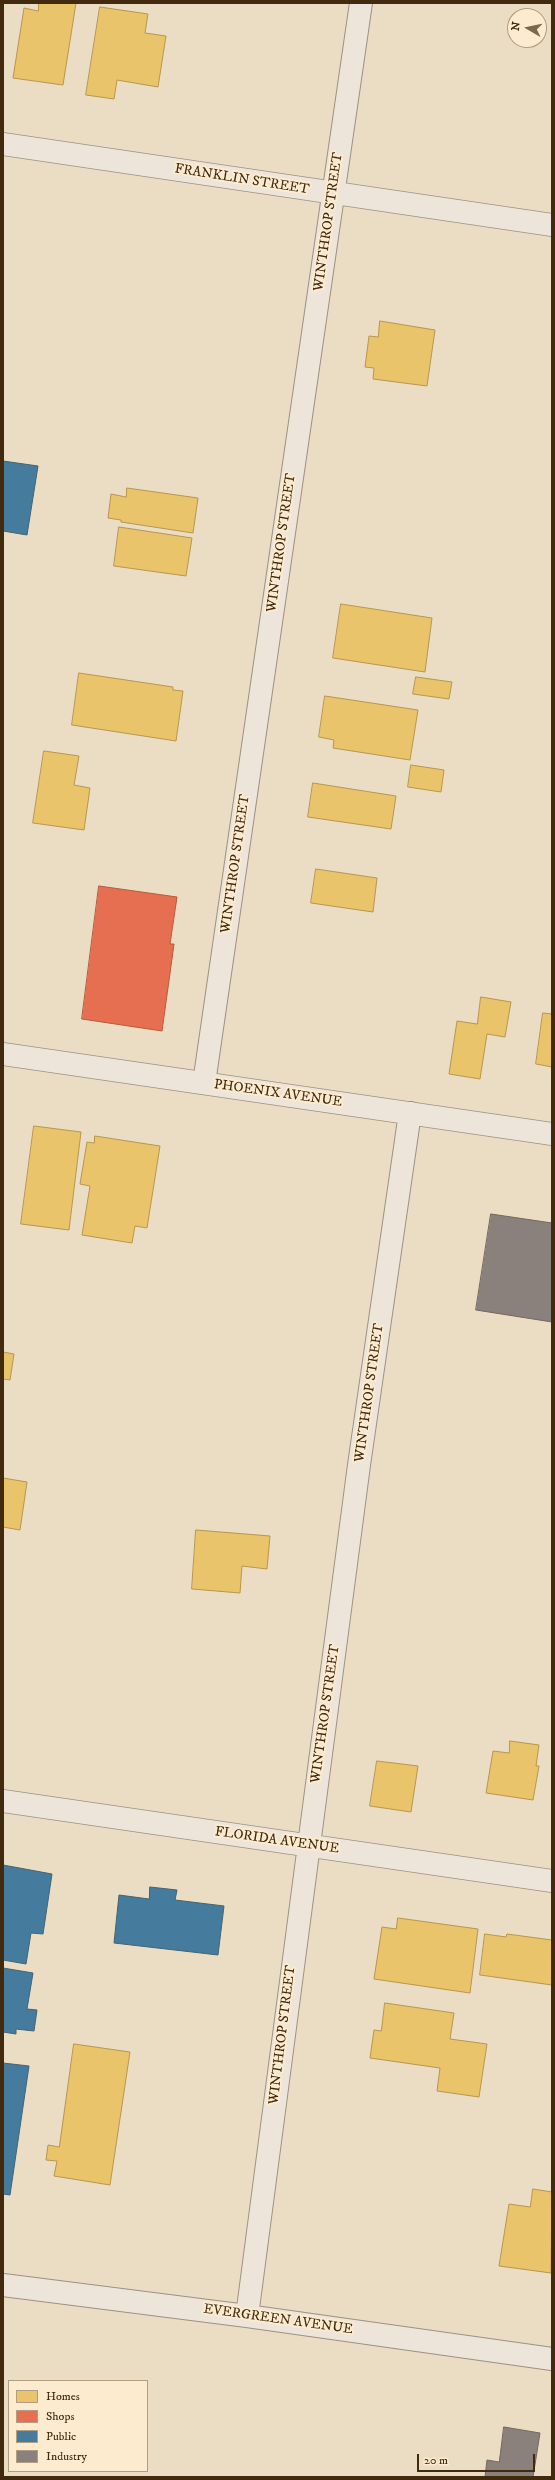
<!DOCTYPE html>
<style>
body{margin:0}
#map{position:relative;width:555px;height:2480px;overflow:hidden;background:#ebdcc4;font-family:"IM FELL DW Pica",serif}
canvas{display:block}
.frame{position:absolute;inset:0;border:4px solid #412a0e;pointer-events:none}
.legend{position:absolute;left:8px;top:2380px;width:140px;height:92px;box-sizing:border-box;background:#fcebcf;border:1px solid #b19e82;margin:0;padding:5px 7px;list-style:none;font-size:12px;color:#412a0e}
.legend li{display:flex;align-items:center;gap:8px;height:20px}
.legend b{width:20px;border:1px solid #b19e82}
.north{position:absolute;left:507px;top:8px;width:40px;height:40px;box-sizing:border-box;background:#fcebcf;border:1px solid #b19e82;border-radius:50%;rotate:279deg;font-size:11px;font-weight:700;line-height:16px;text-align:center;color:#412a0e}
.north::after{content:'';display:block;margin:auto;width:14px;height:18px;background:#7c684e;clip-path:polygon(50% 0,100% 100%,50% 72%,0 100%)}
.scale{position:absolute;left:417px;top:2454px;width:118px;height:18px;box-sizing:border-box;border:2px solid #412a0e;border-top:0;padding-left:5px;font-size:12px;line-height:14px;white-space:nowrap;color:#412a0e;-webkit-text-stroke:3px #fcebcf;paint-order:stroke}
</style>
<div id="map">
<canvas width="555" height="2480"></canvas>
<div class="frame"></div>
<ul class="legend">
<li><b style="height:11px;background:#e9c46a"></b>Homes</li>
<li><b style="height:11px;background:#e76f51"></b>Shops</li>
<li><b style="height:11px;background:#457b9d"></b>Public</li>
<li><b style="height:11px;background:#8a817c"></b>Industry</li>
</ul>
<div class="north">N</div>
<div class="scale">20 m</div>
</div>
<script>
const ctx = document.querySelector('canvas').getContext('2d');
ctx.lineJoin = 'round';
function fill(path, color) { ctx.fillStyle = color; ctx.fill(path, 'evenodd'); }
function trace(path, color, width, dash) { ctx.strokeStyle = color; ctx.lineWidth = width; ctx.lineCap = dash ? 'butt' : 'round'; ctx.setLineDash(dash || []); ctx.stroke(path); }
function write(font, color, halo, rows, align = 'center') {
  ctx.font = font + ' "IM FELL DW Pica",serif'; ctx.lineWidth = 4; ctx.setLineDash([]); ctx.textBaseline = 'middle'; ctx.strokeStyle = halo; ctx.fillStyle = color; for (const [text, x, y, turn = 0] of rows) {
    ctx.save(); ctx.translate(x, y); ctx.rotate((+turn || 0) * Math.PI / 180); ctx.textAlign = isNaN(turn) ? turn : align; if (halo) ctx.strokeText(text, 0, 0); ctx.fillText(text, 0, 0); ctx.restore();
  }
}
const homes = new Path2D(`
 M39 3H76L63 85 13 78 24 8 38 11Z
 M100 7 148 14 145 33 166 36 158 87 117 80 114 99 86 95Z
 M380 321 435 330 427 386 373 379 374 368 365 367 369 336 378 337Z
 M127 488 198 498 193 533 121 522V520L108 518 111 494 126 497Z
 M119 527 192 538 186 576 114 566Z
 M341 604 432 618 425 672 333 658Z
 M79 673 173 687V690L183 691 176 741 72 725Z
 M416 677 452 682 449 699 413 694Z
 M325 696 418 710 410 760 333 748 334 740 319 737Z
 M44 751 79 756 74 785 90 788 84 830 33 823Z
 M411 765 444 770 441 792 408 787Z
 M313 783 396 796 391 829 308 817Z
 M316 869 377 878 373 912 311 903Z
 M481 997 511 1002 505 1037 487 1034 480 1079 449 1074 457 1021 477 1024Z
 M543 1013 552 1014V1067L536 1064Z
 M34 1126 81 1132 69 1230 21 1224Z
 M95 1136 160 1146 147 1228 135 1226 132 1243 82 1235 90 1186 80 1184 87 1142 94 1143Z
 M3 1352 14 1354 10 1380 3 1379Z
 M3 1478 27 1482 20 1530 3 1527Z
 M196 1530 270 1536 267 1569 242 1566 240 1593 192 1589Z
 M510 1741 539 1745 536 1766H539L533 1800 486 1793 493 1751 509 1753Z
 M377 1761 418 1766 411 1812 370 1806Z
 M398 1918 478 1929 470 1993 374 1979 382 1927 396 1929Z
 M485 1934 506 1937 507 1934 552 1940V1985L480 1975Z
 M385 2003 454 2013 450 2039 487 2044 479 2097 437 2091 440 2068 370 2058 374 2030 381 2031Z
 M74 2044 130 2052 110 2185 54 2176 57 2161 46 2160 48 2145 59 2147Z
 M533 2189 552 2192 551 2273 499 2266 509 2204 530 2207Z`);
fill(homes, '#e9c46a');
trace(homes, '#b7964e', 1);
const shops = new Path2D(`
 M99 886 177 897 170 944H174L162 1031 82 1019Z`);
fill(shops, '#e76f51');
trace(shops, '#b55a3d', 1);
const public = new Path2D(`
 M3 461 38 466 27 535 3 531Z
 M3 1865 52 1874 43 1934 31 1933 26 1964 3 1960Z
 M150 1887 177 1890 175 1900 224 1906 218 1955 114 1943 119 1895 149 1899Z
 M3 1968 33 1973 27 2009 37 2010 34 2031 16 2029V2034L3 2032Z
 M3 2063 29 2066 10 2195 3 2194Z`);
fill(public, '#457b9d');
trace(public, '#446372', 1);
const industry = new Path2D(`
 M491 1214 552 1223V1322L476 1310Z
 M504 2427 540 2433 533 2477H485L487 2460 499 2462Z`);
fill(industry, '#8a817c');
trace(industry, '#74675b', 1);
const minor = new Path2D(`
 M3 144 552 225
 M204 1083 361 3
 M3 1801 552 1881
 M3 2285 247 2316 552 2359
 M247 2316 359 1465 410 1113`);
const tertiary = new Path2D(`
 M3 1054 552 1134`);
trace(minor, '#9d9281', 24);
trace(tertiary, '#9d9281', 24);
trace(minor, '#ede5da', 22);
trace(tertiary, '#ede5da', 22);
write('14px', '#412a0e', '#fcebcf', [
 ["FRANKLIN STREET",242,180,9],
 ["WINTHROP STREET",329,222,-82],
 ["WINTHROP STREET",282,543,-82],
 ["WINTHROP STREET",236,864,-82],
 ["PHOENIX AVENUE",278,1094,8],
 ["WINTHROP STREET",370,1393,-82],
 ["WINTHROP STREET",326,1714,-82],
 ["FLORIDA AVENUE",277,1841,8],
 ["WINTHROP STREET",283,2035,-83],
 ["EVERGREEN AVENUE",278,2320,8]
]);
</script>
